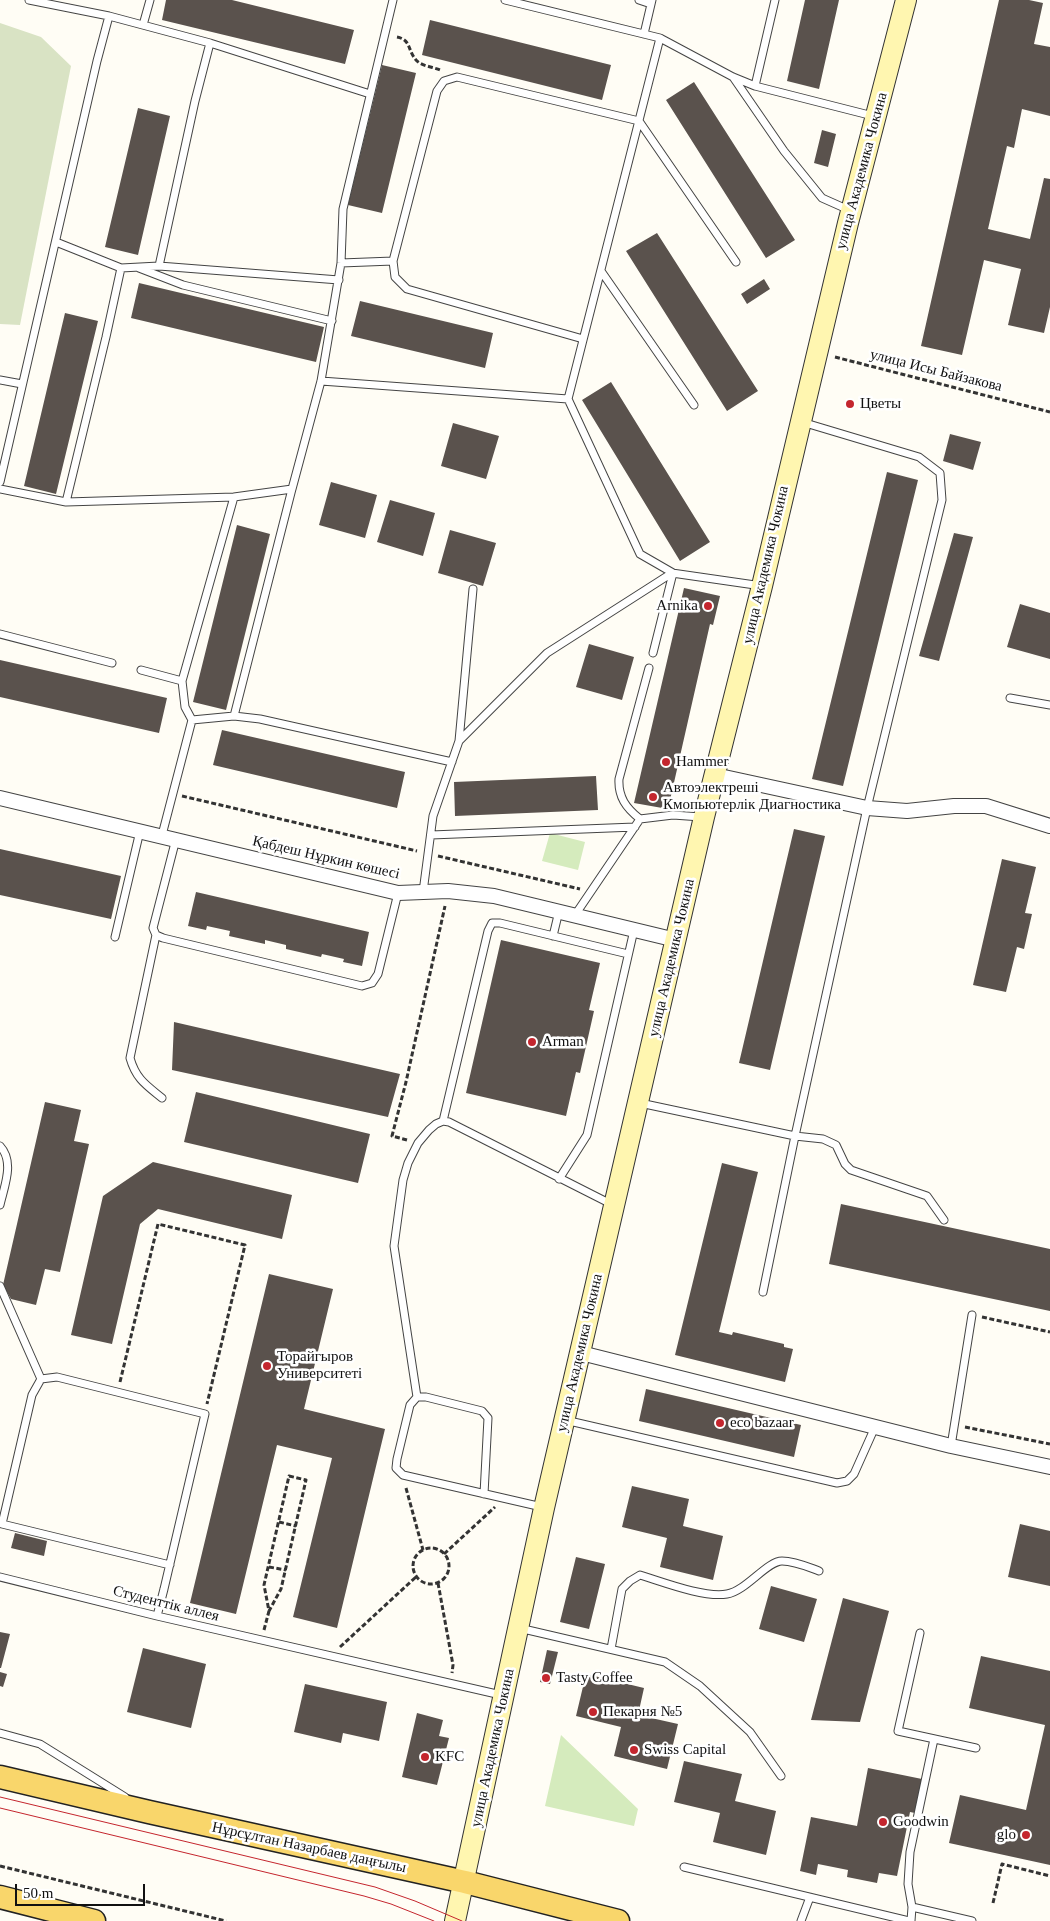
<!DOCTYPE html>
<meta charset="utf-8">
<style>
body{margin:0}
#map{position:relative;width:1050px;height:1921px;overflow:hidden;background:#fffdf5;font-family:Georgia,serif}
canvas{display:block}
.scale{position:absolute;left:15px;top:1884px;width:130px;height:22px;box-sizing:border-box;border:2px solid #111;border-top:0;padding-left:6px;font-size:15px;line-height:18px;white-space:nowrap;color:#111;-webkit-text-stroke:4px #fff;paint-order:stroke}
</style>
<div id="map">
<canvas width="1050" height="1921"></canvas>
<div class="scale">50 m</div>
</div>
<script>
const ctx = document.querySelector('canvas').getContext('2d');
ctx.lineJoin = 'round';
function fill(path, color) { ctx.fillStyle = color; ctx.fill(path, 'evenodd'); }
function trace(path, color, width, dash) { ctx.strokeStyle = color; ctx.lineWidth = width; ctx.lineCap = dash ? 'butt' : 'round'; ctx.setLineDash(dash || []); ctx.stroke(path); }
function write(font, color, halo, rows, align = 'center') {
  ctx.font = font + ' Georgia,serif'; ctx.lineWidth = 5; ctx.setLineDash([]); ctx.textBaseline = 'middle'; ctx.strokeStyle = halo; ctx.fillStyle = color; for (const [text, x, y, turn = 0] of rows) {
    ctx.save(); ctx.translate(x, y); ctx.rotate((+turn || 0) * Math.PI / 180); ctx.textAlign = isNaN(turn) ? turn : align; if (halo) ctx.strokeText(text, 0, 0); ctx.fillText(text, 0, 0); ctx.restore();
  }
}
fill(new Path2D(`
 M550 833 585 842 578 870 542 861Z
 M561 1735 638 1809 634 1826 545 1806Z`), '#d5ebbd');
fill(new Path2D(`
 M0 23 41 37 71 66 20 325 0 324Z`), '#d9e3c4');
fill(new Path2D(`
 M166 0H232L354 30 345 64 162 20Z
 M805 0H839L819 89 787 81Z
 M999 0H1029L1043 3 1034 44 1050 47V116L1022 109 1014 148 1007 146 988 229 1030 239 1044 178 1050 179V307L1044 333 1008 325 1021 269 984 260 962 355 921 346Z
 M430 20 611 65 602 100 422 55Z
 M382 65 416 73 382 213 348 205Z
 M694 82 795 240 766 258 666 100Z
 M138 108 170 116 138 255 105 247Z
 M822 130 836 134 828 167 814 163Z
 M657 233 758 391 727 411 626 251Z
 M764 279 770 289 747 304 741 294Z
 M139 283 324 327 316 362 131 318Z
 M360 301 493 333 485 368 351 336Z
 M65 313 98 321 56 494 24 486Z
 M611 382 710 542 680 561 582 400Z
 M453 423 499 436 486 479 441 466Z
 M950 434 981 442 973 470 943 461Z
 M887 472 918 480 843 786 812 779Z
 M331 482 377 495 365 538 319 525Z
 M390 500 435 513 423 556 377 542Z
 M237 525 270 534 226 710 193 702Z
 M450 530 496 543 483 586 438 573Z
 M954 533 973 537 939 661 919 656Z
 M684 588 720 596 713 625 710 624 668 809 634 803Z
 M1020 604 1050 613V659L1007 647Z
 M589 644 634 657 622 700 576 687Z
 M0 660 167 698 159 733 0 697Z
 M222 730 405 772 397 808 213 765Z
 M596 776 598 810 455 816 454 782Z
 M794 829 825 836 770 1070 739 1063Z
 M0 849 121 876 111 919 0 895Z
 M1002 859 1036 867 1025 913 1032 914 1024 949 1017 947 1006 992 973 985Z
 M196 892 369 932 362 966 343 962 344 959 322 954 321 957 286 949V945L265 940V944L229 936 230 931 207 926 206 930 188 926Z
 M501 940 600 963 589 1010 594 1011 580 1073 576 1072 566 1116 466 1093Z
 M174 1022 400 1074 388 1117 172 1070Z
 M196 1092 370 1134 358 1183 184 1142Z
 M45 1102 81 1110 74 1141 89 1144 60 1272 45 1269 36 1305 11 1299 3 1285Z
 M153 1162 292 1195 282 1239 158 1209 140 1224 112 1344 71 1335 103 1196Z
 M722 1163 758 1172 719 1332 732 1335 733 1332 784 1344V1347L793 1349 785 1382 675 1355Z
 M841 1204 1050 1249V1311L829 1264Z
 M269 1274 333 1289 304 1409 385 1429 337 1628 293 1617 332 1458 277 1445 236 1614 190 1603Z
 M646 1389 801 1425 794 1457 639 1421Z
 M632 1486 689 1499 683 1526 723 1536 713 1580 660 1567 667 1538 622 1527Z
 M1020 1524 1050 1531V1586L1008 1577Z
 M15 1533 47 1541 44 1556 11 1548Z
 M576 1557 605 1564 589 1629 560 1622Z
 M771 1586 817 1599 804 1642 759 1629Z
 M843 1598 889 1611 860 1722 811 1720Z
 M0 1632 10 1634 1 1668H0Z
 M143 1648 206 1664 191 1728 127 1712Z
 M547 1650 558 1652 550 1684 540 1682Z
 M981 1656 1050 1671V1865L949 1843 960 1795 1026 1810 1045 1725 969 1708Z
 M0 1672 7 1674 3 1687 0 1686Z
 M586 1674 644 1688 638 1715 678 1724 667 1769 614 1756 621 1727 576 1716Z
 M305 1684 387 1702 379 1741 343 1733 341 1743 294 1732Z
 M417 1713 443 1720 439 1736 449 1738 437 1785 402 1777Z
 M684 1761 742 1774 735 1801 776 1811 766 1855 713 1842 720 1813 674 1802Z
 M868 1768 922 1779 915 1813 910 1812 897 1876 879 1873 877 1883 847 1877 848 1870 818 1864 816 1875 800 1871 811 1817 857 1826Z`), '#5a524d');
const service = new Path2D(`
 M29 0 109 16 210 43
 M505 0 660 38 733 77 755 86 873 116
 M639 0 651 4
 M143 25 150 0
 M644 34 652 0
 M733 77 784 151 822 198 849 210
 M755 86 775 0
 M56 242 121 268 159 266 339 280
 M341 263 393 261
 M159 266 195 101 210 43 370 94
 M139 268 183 285 332 321
 M601 271 694 405
 M583 339 407 289 395 277 393 261 437 91 444 81 457 77 639 121 736 262
 M0 380 22 384
 M321 381 568 399
 M802 422 919 457 940 473 942 500 867 808 795 1136 823 1139 836 1145 845 1164 851 1170 927 1196 944 1220
 M0 482 97 61 109 16
 M0 489 66 502 234 497
 M66 502 106 337 121 268
 M0 634 112 663
 M653 653 673 573 640 554 568 399 660 38
 M141 670 182 681
 M1010 698 1050 705
 M234 716 292 489
 M192 720 185 707 182 681 234 497 292 489 321 381 341 263 343 209 393 0
 M459 741 473 589
 M640 819C626 808 618 797 619 779L649 668
 M162 835 192 720 234 716 260 719 452 762
 M431 835 635 827
 M176 839 153 928 156 935 163 938 362 986 372 983 378 974 398 893
 M423 892 433 816 459 741 547 653 672 573 762 586
 M575 915 640 819 673 815 701 817
 M156 935 130 1058C136 1079 146 1085 162 1098
 M553 936 559 911
 M115 937 140 831
 M640 1103 795 1136 763 1292
 M443 1121 488 931 492 923H500L628 954
 M0 1146C15 1162 4 1187 0 1205
 M559 1179 587 1135 634 930
 M0 1286 41 1379
 M417 1397 394 1246 403 1180 408 1163 418 1143 429 1130 436 1124 443 1121 449 1122 611 1204
 M565 1420 837 1483 847 1481 854 1474 875 1427
 M951 1446 972 1315
 M484 1494 488 1418 482 1411 426 1397H417L410 1405 397 1459 396 1468 403 1475 542 1507
 M0 1577 157 1616 501 1695
 M157 1616 164 1589 205 1414 57 1377 41 1379 32 1395 2 1524 170 1565
 M519 1628 665 1662 700 1686 750 1732 781 1776
 M920 1633 898 1731 976 1748
 M611 1649 622 1589 630 1581 640 1575C663 1582 704 1598 727 1594 746 1591 767 1561 782 1561 795 1561 808 1567 819 1571
 M0 1733 40 1744 125 1797
 M684 1867 909 1921
 M912 1907 972 1921
 M801 1921 810 1897
 M911 1921 912 1907 908 1884 910 1852 934 1739`);
const minor = new Path2D(`
 M715 775 867 808 907 811 954 806H986L1050 826
 M0 798 398 893 448 891 494 896 676 940
 M581 1353 951 1446 1050 1467`);
const secondary = new Path2D(`
 M455 1921 544 1508 704 817 762 586 848 223 906 0`);
const primary = new Path2D(`
 M0 1777 149 1812 465 1882 618 1921
 M0 1897 94 1921`);
trace(service, '#444', 9);
trace(minor, '#444', 16);
trace(secondary, '#333', 22);
trace(primary, '#222', 25);
trace(new Path2D(`
 M397 37C412 40 407 51 417 61 422 66 433 67 440 70
 M835 357 1050 412
 M182 796 417 851
 M438 856 580 889
 M407 1140 392 1136 406 1082 445 906
 M982 1317 1050 1332
 M120 1382 158 1224 245 1245 207 1404
 M965 1427 1050 1444
 M289 1476 306 1480 281 1589 269 1611 264 1585Z
 M406 1488 423 1550
 M279 1522 296 1526
 M413 1566a18 18 0 1 1 36 0a18 18 0 1 1-36 0Z
 M444 1554 495 1507
 M269 1567 286 1570
 M438 1583 453 1665 452 1673
 M264 1630 269 1611
 M340 1647 417 1576
 M0 1866 226 1921
 M993 1903 1002 1864 1050 1876`), '#333', 3, [5, 2.5]);
trace(service, '#fff', 7);
trace(minor, '#fff', 14);
trace(secondary, '#fff6b0', 20);
trace(primary, '#f9d66b', 22);
trace(new Path2D(`
 M0 1797 375 1887 415 1901 462 1921
 M0 1808 364 1896 391 1904 434 1921`), '#c4262e', 1);
for (const [x, y, r, color] of [
 [850,404,5,"#c4262e"],
 [708,606,5,"#c4262e"],
 [666,762,5,"#c4262e"],
 [653,797,5,"#c4262e"],
 [532,1042,5,"#c4262e"],
 [267,1366,5,"#c4262e"],
 [720,1423,5,"#c4262e"],
 [546,1678,5,"#c4262e"],
 [593,1712,5,"#c4262e"],
 [634,1750,5,"#c4262e"],
 [425,1757,5,"#c4262e"],
 [883,1822,5,"#c4262e"],
 [1026,1835,5,"#c4262e"]
]) { const dot = new Path2D(); dot.arc(x, y, r, 0, 2 * Math.PI); ctx.fillStyle = color; ctx.fill(dot); trace(dot, '#fff', 2); }
write('15px', '#111', '#fff', [
 ["улица Академика Чокина",862,171,-75],
 ["улица Исы Байзакова",936,371,14],
 ["улица Академика Чокина",766,565,-77],
 ["Қабдеш Нұркин көшесі",326,858,13],
 ["улица Академика Чокина",672,958,-77],
 ["улица Академика Чокина",580,1353,-77],
 ["Студенттік аллея",166,1604,14],
 ["улица Академика Чокина",493,1748,-78],
 ["Нұрсұлтан Назарбаев даңғылы",309,1848,12]
]);
write('15px', '#111', '#fff', [
 ["Цветы",860,404],
 ["Arnika",698,606,"right"],
 ["Hammer",676,762],
 ["Автоэлектреші",663,788],
 ["Кмопьютерлік Диагностика",663,805],
 ["Arman",542,1042],
 ["Торайгыров",277,1357],
 ["Университеті",277,1374],
 ["eco bazaar",730,1423],
 ["Tasty Coffee",556,1678],
 ["Пекарня №5",603,1712],
 ["Swiss Capital",644,1750],
 ["KFC",435,1757],
 ["Goodwin",893,1822],
 ["glo",1016,1835,"right"]
], 'left');
</script>
